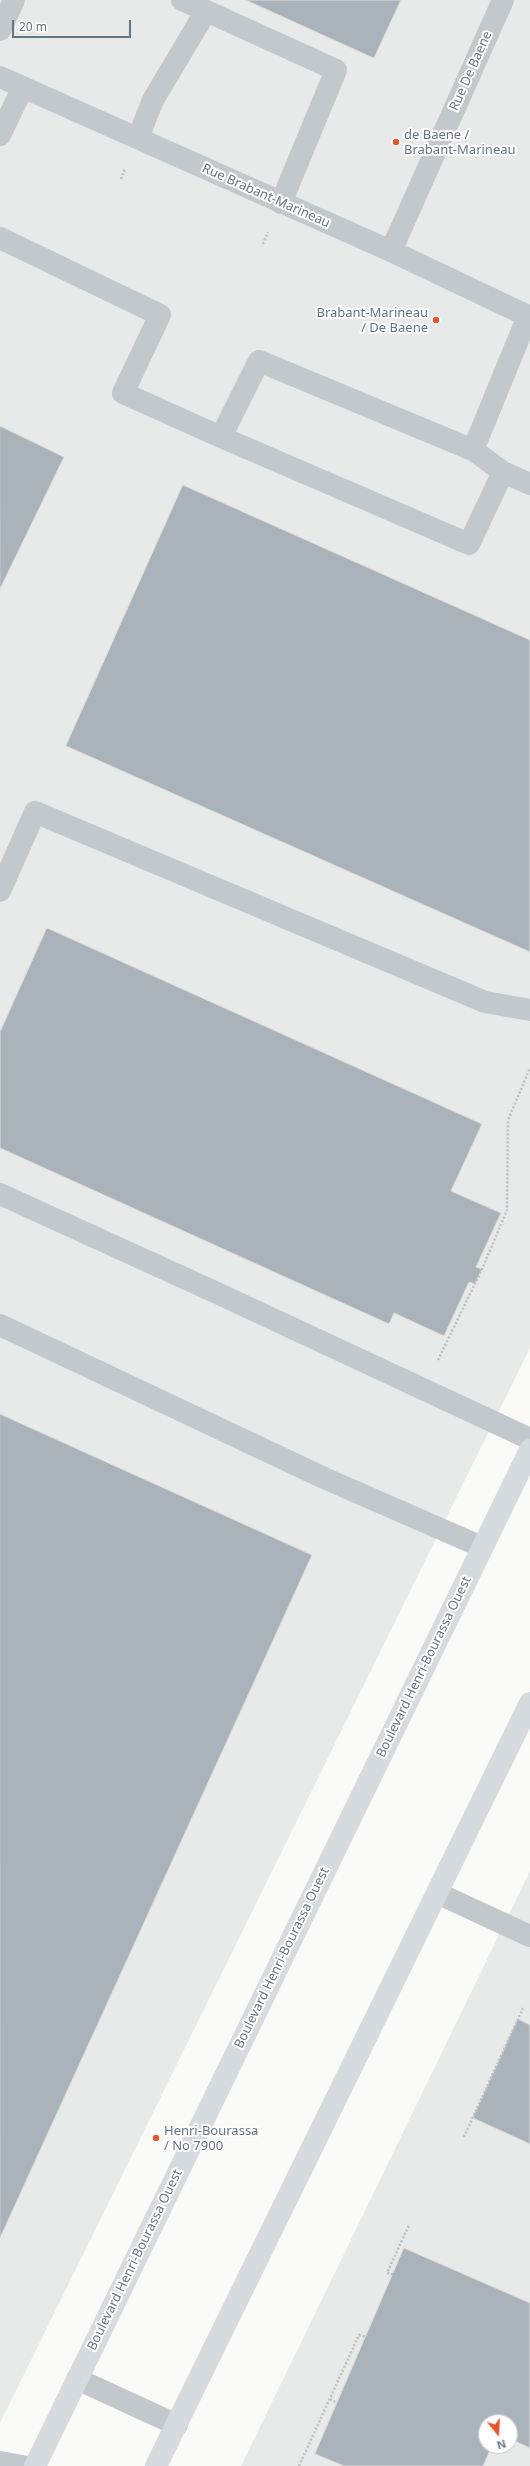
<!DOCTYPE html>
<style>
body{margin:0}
#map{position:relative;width:530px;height:2466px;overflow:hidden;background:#fafaf8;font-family:"Noto Sans",sans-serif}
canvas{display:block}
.north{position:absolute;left:478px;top:2414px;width:40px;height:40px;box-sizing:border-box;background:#fff;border:1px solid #c1c8cd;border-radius:50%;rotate:162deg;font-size:11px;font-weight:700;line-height:16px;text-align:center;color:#657683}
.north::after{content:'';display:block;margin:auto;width:14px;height:18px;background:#e4572e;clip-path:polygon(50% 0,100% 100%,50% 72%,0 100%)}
.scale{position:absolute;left:12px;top:20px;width:119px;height:18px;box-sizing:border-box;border:2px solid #657683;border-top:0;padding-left:5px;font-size:12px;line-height:14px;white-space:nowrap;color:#657683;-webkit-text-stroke:3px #fff;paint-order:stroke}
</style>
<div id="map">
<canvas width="530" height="2466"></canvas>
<div class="north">N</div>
<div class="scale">20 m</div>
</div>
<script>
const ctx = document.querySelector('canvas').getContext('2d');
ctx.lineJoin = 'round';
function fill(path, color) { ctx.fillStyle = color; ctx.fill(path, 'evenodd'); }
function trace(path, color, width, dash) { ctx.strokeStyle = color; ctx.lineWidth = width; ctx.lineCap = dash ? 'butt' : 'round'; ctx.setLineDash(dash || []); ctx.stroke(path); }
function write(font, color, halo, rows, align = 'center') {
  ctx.font = font + ' "Noto Sans",sans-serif'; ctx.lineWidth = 4; ctx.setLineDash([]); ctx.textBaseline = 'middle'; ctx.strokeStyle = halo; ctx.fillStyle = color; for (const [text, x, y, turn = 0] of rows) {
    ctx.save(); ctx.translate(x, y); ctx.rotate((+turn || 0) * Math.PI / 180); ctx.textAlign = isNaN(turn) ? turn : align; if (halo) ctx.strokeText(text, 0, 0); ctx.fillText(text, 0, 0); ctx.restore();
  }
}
fill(new Path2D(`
 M0 0H530V1348L0 2423Z
 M530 1871V2466H241ZM486 2422H510V2446H486Z`), '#e8e9e9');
const building = new Path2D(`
 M246 0H401L374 58Z
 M0 426 64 457 0 589Z
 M183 485 530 640V952L66 746Z
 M47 928 482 1124 451 1191 501 1213 476 1267 482 1269 475 1284 469 1282 444 1336 394 1313 389 1324 0 1148V1032Z
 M0 1414 312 1555 0 2238Z
 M518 2019 530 2025V2144L473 2118Z
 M404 2248 530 2303V2448L510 2439V2422H486V2446H492L483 2466H344L315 2454Z`);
fill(building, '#aab3b9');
trace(building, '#dcdcda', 1);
trace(new Path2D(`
 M121 179 125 168
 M263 244 268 232
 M438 1360 482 1269 507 1210 508 1120 530 1068
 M464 2137 523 2008
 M393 2274 387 2273 409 2225
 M330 2399 337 2403
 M299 2466 359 2335 366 2337`), '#bbbfc2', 2.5, [2, 2]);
trace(new Path2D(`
 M182 0 336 70 281 203
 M0 30 14 0
 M0 77 391 251 530 317
 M0 135 23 87
 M138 138 153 100 206 11
 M0 238 160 315 123 393 221 437
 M391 251 503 0
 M528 316 473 450 503 472 530 484
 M473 450 259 361 221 437 469 544 503 472
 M0 891 35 812 485 1002 530 1010
 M0 1194 217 1293 530 1439
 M0 1325 324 1478 482 1547
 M437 1893 530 1936
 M77 2379 177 2425
 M0 2462 22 2466`), '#c3c8cc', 22);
trace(new Path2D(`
 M35 2466 530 1450
 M156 2466 530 1703`), '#d6dbdf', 22);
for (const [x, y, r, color] of [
 [396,142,4,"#e4572e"],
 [436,320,4,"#e4572e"],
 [156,2138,4,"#e4572e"]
]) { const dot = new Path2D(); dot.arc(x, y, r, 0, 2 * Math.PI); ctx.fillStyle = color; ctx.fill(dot); trace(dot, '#fff', 1.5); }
write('13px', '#657683', '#fff', [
 ["Rue De Baene",471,71,-66],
 ["Rue Brabant-Marineau",266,196,24],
 ["Boulevard Henri-Bourassa Ouest",424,1667,-64],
 ["Boulevard Henri-Bourassa Ouest",282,1958,-64],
 ["Boulevard Henri-Bourassa Ouest",135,2260,-64]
]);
write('13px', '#657683', '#fff', [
 ["de Baene /",404,135],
 ["Brabant-Marineau",404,150],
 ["Brabant-Marineau",428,313,"right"],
 ["/ De Baene",428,328,"right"],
 ["Henri-Bourassa",164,2131],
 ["/ No 7900",164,2146]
], 'left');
</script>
